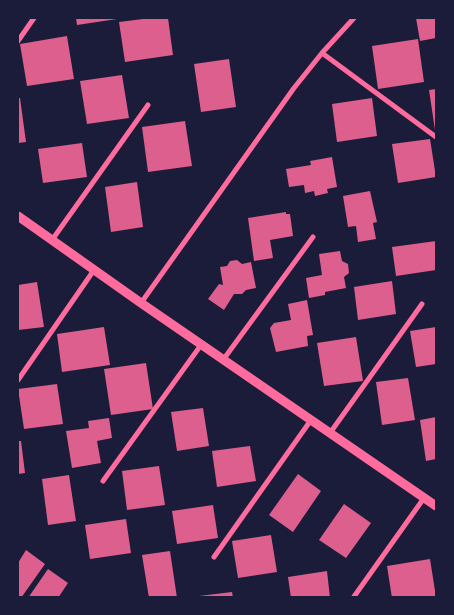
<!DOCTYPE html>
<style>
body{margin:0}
#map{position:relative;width:454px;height:615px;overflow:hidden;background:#1b1b3a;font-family:"DejaVu Sans",sans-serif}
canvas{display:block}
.frame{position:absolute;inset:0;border:19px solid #1b1b3a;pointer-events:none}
</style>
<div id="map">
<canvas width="454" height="615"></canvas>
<div class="frame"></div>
</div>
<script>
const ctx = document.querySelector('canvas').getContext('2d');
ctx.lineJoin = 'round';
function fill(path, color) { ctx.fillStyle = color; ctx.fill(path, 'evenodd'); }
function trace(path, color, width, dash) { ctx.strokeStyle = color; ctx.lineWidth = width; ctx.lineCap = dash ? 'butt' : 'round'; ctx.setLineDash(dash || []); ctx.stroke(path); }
fill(new Path2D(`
 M76 18H117V19L77 25Z
 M151 18H168L173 55 125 62 119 22Z
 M416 18H436V38L420 41Z
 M67 36 74 79 27 86 20 44Z
 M418 39 424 82 378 89 372 46Z
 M229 59 236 107 201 112 194 64Z
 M122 75 129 118 87 124 80 81Z
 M436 89V130H435L429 90Z
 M18 98H20L26 142 18 143Z
 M372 98 377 136 337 142 332 104Z
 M185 121 192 166 148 172 142 127Z
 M430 139 436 177 398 183 392 144Z
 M82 143 87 177 43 183 38 149Z
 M332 157 337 187 327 189 328 193 315 196 314 191 305 193 304 185 289 187 286 169 311 165 310 161Z
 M137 182 143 227 111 232 105 187Z
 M370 191 377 222 373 223 376 239 358 242 356 226 348 227 343 196Z
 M286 212V214H290L293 236 270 240 273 258 254 261 248 218Z
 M436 241V270L396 276 392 247Z
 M340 251 342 261 348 264 349 273 344 277 346 288 325 292V295L309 298 306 278 322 275 319 254Z
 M237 260 242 264 251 262 256 288 246 290 242 294H234L224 310 208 299 219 284 223 285 220 267 227 266 230 261Z
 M392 281 396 314 358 320 354 287Z
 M37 282 44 327 18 330V285Z
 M307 300 313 335 307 336 308 346 276 352 270 328 274 323 291 320 288 304Z
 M104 327 110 365 62 372 57 334Z
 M436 327V364L416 367 410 331Z
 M356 337 363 381 324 386 317 343Z
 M146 363 153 409 111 415 104 369Z
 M408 378 415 420 382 425 376 382Z
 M57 384 63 424 24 429 18 389Z
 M203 408 209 446 177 451 171 412Z
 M436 417V459L426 461 420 420Z
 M109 418 112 438 97 441 101 463 72 468 66 431 89 428 88 421Z
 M18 441H21L25 473 18 474Z
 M250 446 256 481 217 487 212 451Z
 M159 466 165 505 127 510 122 471Z
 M298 474 321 491 293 532 269 515Z
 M69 475 76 521 48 525 42 479Z
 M344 504 371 523 346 558 319 540Z
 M213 505 218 538 177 544 172 511Z
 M126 519 131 553 90 559 85 525Z
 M271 535 277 572 238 578 232 541Z
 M26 550 45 564 21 598H18V563Z
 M170 551 177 598H149L142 555Z
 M430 559 436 597 392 598 387 566Z
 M48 569 68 583 58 598H28Z
 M327 571 330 598H291L288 577Z
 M232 592 233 598H199V596Z`), '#dd5f8e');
trace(new Path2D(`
 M18 41 34 18
 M322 53 436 137
 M52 240 148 105
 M141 303 294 88 322 53 354 18
 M223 360 313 237
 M18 380 94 270
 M330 433 422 304
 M103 481 201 345
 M214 557 311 420
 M353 598 424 498`), '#ff6b9d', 5);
trace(new Path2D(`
 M18 216 141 303 436 506`), '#ff6b9d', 9);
</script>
